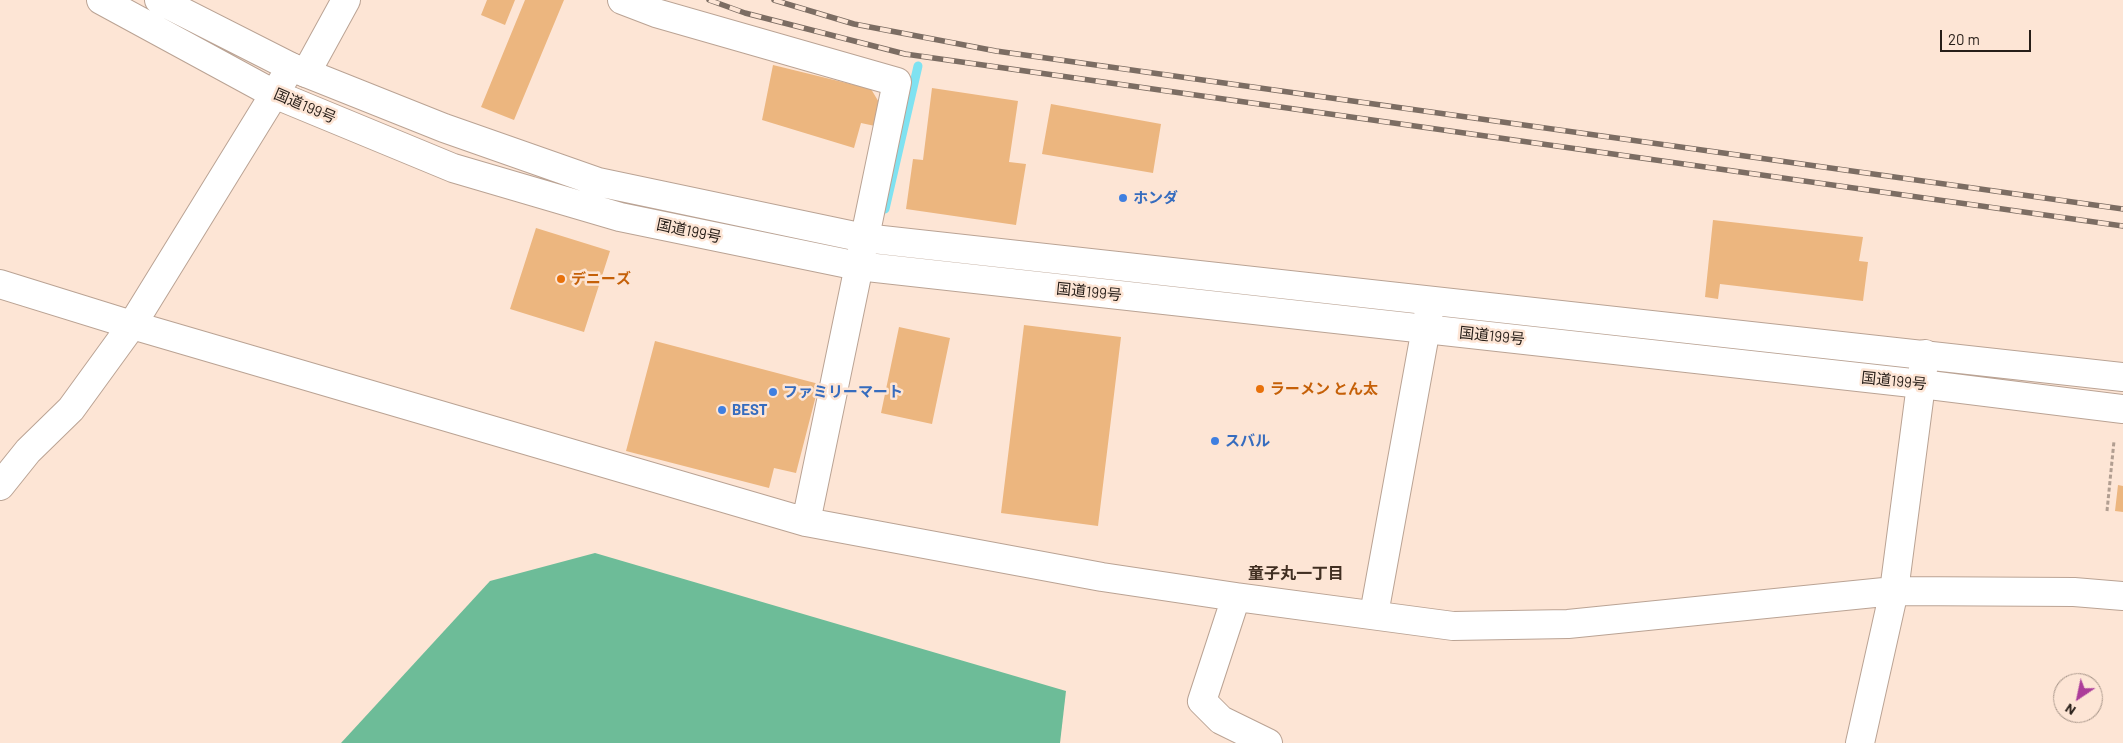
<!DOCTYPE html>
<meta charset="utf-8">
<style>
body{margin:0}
#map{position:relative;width:2123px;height:743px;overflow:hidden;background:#fde5d5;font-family:Barlow,sans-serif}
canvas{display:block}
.north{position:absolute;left:2053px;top:673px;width:50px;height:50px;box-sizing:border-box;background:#fde5d5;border:1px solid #a79589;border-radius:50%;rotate:214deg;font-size:14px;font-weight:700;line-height:20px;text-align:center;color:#271e18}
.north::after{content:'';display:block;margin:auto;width:18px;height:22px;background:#ac3d9a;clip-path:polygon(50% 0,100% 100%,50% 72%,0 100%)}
.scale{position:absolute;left:1940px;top:30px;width:91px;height:22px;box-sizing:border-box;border:2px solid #271e18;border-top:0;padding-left:6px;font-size:15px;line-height:18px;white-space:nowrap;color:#271e18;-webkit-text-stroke:4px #fde5d5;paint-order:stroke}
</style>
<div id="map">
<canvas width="2123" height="743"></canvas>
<div class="north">N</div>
<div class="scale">20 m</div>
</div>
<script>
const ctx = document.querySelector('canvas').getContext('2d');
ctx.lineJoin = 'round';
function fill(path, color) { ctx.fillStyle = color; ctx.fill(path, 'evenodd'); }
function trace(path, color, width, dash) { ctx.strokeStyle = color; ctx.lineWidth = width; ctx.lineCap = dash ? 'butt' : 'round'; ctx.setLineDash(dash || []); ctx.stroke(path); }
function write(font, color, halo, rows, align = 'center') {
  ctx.font = font + ' Barlow,"Noto Sans JP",sans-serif'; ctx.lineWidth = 5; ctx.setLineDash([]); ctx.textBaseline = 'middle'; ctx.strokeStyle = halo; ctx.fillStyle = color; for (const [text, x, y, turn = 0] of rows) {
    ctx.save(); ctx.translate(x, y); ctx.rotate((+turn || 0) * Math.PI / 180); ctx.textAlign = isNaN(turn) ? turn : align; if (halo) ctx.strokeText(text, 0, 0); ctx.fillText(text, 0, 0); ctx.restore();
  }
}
fill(new Path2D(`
 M595 553 1066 691 1060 743H341L490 581Z`), '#6dbc98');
trace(new Path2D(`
 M885 209 918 66`), '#7fe2f1', 9);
fill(new Path2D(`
 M487 0H515L505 25 481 15Z
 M525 0H564L514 120 481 107Z
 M773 65 871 89 880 104 875 126 861 123 854 148 762 120Z
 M932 88 1018 101 1009 162 1026 164 1016 225 906 209 913 159 923 160Z
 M1051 104 1161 124 1153 173 1042 154Z
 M1713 220 1863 237 1859 261 1868 262 1863 301 1720 284 1718 299 1705 297Z
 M536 228 610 251 584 332 510 309Z
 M1024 325 1121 337 1098 526 1001 513Z
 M899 327 950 338 932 424 881 413Z
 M655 341 819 384 796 473 774 468 769 488 626 451Z
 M2118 485 2123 486V512L2115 511Z`), '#ecb67f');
const minor = new Path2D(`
 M622 0 656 13 897 82 806 522
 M306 73 346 0
 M0 284 132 325 806 522 1102 577 1236 597 1453 626 1568 624 1894 591 2074 592 2123 596
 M0 486 28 451 71 409 132 325 291 67
 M1236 597 1202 701 1221 720 1268 743
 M1374 614 1430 306
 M1860 743 1894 591 1925 354`);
const highway = new Path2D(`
 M101 0 274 94 453 168 620 217 858 266 1921 384 2123 409
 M159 0 291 67 444 128 598 182 864 238 2123 377`);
trace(minor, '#baa394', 30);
trace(highway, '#baa394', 30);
trace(new Path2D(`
 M2107 511 2114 441`), '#b19e91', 3, [4, 2.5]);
trace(minor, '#fff', 28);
trace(highway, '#fff', 28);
const rail = new Path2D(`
 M709 0 745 13 905 54 2123 226
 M774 0 854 24 996 51 2123 209`);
trace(rail, '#7c6d63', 5.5);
trace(rail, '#fde5d5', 4, [11]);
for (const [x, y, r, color] of [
 [1123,198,5,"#3f7fe0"],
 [561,279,5,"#e8710a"],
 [1260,389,5,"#e8710a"],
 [773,392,5,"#3f7fe0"],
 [722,410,5,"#3f7fe0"],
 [1215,441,5,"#3f7fe0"]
]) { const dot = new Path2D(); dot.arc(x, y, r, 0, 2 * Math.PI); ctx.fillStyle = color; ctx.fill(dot); trace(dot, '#fde5d5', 2); }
write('15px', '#271e18', '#fde5d5', [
 ["国道199号",305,106,23],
 ["国道199号",689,231,12],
 ["国道199号",1089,292,6],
 ["国道199号",1492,336,6],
 ["国道199号",1894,381,6]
]);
write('bold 15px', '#366cbe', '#fde5d5', [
 ["ホンダ",1133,198],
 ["ファミリーマート",783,392],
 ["BEST",732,410],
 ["スバル",1225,441]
], 'left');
write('bold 15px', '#c56008', '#fde5d5', [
 ["デニーズ",571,279],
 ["ラーメン とん太",1270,389]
], 'left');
write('bold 16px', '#412f22', '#fde5d5', [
 ["童子丸一丁目",1296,574]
]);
</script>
